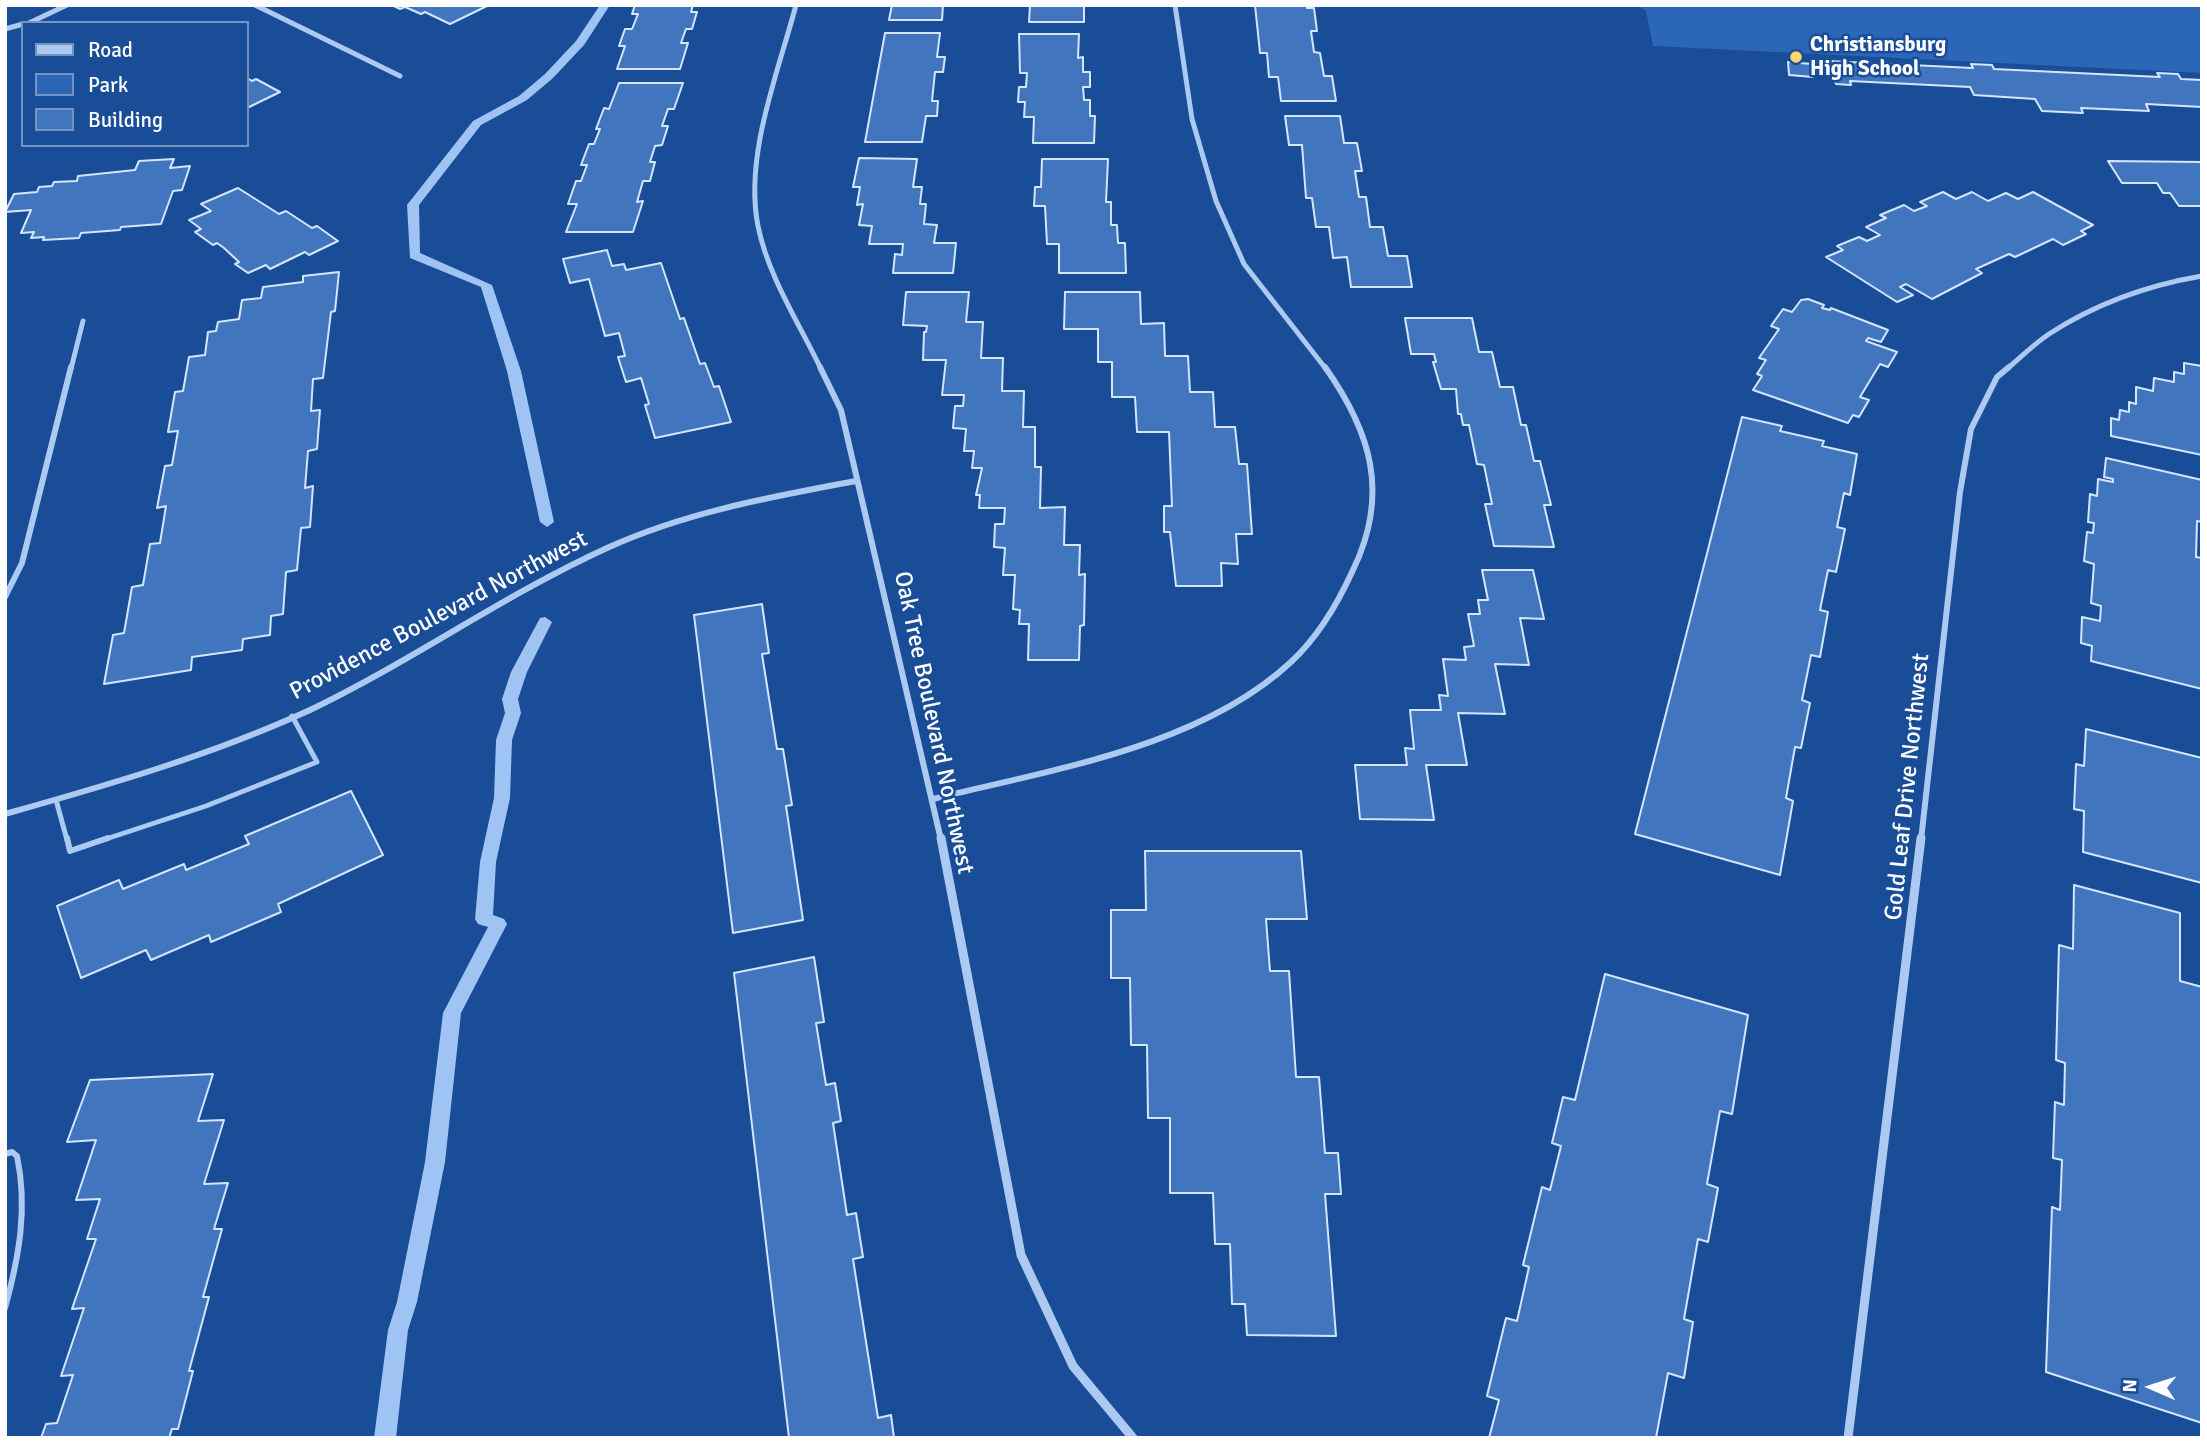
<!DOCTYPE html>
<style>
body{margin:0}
#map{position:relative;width:2207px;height:1443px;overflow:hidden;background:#194d98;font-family:Signika,sans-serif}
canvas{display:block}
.frame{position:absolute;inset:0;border:7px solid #fff;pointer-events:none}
.legend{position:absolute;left:21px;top:21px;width:228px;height:126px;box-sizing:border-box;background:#194d98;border:2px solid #7594c1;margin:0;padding:9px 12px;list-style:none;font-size:21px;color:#fff}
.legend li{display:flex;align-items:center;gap:14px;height:35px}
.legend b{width:35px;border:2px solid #7594c1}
.north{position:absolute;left:2116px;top:1352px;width:70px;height:70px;-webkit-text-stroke:5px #194d98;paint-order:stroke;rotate:273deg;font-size:19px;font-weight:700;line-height:28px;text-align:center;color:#fff}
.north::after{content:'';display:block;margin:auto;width:24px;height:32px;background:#fff;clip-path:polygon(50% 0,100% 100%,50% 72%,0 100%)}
</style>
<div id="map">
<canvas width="2207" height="1443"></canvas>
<div class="frame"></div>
<ul class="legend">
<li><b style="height:9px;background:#accaf1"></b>Road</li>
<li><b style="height:19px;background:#2c66b6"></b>Park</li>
<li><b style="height:19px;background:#4176bf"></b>Building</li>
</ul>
<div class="north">N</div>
</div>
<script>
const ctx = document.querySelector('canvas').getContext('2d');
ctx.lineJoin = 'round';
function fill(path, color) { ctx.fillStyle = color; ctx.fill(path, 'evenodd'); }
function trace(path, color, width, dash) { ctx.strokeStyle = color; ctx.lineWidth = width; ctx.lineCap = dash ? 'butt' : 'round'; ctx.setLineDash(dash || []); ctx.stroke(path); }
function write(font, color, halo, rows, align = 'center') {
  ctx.font = font + ' Signika,sans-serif'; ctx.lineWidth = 5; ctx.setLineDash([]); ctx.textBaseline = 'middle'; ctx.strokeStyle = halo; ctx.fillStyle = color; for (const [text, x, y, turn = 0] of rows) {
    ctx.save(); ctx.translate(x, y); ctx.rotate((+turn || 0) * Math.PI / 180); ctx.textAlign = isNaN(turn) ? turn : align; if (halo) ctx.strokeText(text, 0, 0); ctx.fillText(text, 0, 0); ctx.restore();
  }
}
fill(new Path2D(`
 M1637 5H2202V73L1653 46 1646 11Z`), '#2c66b6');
fill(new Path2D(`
 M600 5H610L584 45 553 78 527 100 481 125 419 205 420 253 492 285 521 371 554 522 547 527 540 522 507 371 481 287 410 258 407 205 473 121 519 96 545 74 576 41Z
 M545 617 552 622 527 672 518 699 521 713 512 740 510 798 496 862 493 915 504 919 507 924 461 1013 445 1162 417 1302 408 1330 396 1438H374L388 1330 397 1302 425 1162 443 1013 488 927 478 924 475 919 480 862 494 798 496 740 505 713 502 699 511 672 540 618Z`), '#9fc4f3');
const building = new Path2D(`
 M392 5H489L450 24 425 12 421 14 405 7 400 9Z
 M635 5H693L691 12H697L692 29H686L681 43H688L680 69H617L625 46H619L625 29H632L638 14H632Z
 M892 5H943L942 20H889Z
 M1030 5H1084V22H1029Z
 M1255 5H1307V8H1314L1317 31H1311L1314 52 1320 53 1324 76H1332L1336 101H1281L1278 77H1269L1267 53H1260Z
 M885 33H940L937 57H945L943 72H935L932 101H938L937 116H926L922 142H865Z
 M1019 34H1079L1078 58 1083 57V72H1090V87H1083L1084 100H1090V116H1095L1094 143H1033L1034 117H1024L1025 102H1018L1019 87H1026L1027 73H1020Z
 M1828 61 1973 68 1971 64 1992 65 1994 69 2160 77 2157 73 2178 74 2181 79 2202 80V107L2146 104 2149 111 2081 108 2083 113 2042 111 2035 99 1974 95 1970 87 1850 81 1851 85 1836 84Z
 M1788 62 1812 64 1813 77 1789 75Z
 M247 78 252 81 256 79 280 92 247 108Z
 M619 83H683L674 109H668L662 126H668L662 145 655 146 650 162H655L650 181H643L637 202 643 201 633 232H566L577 204H568L576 181H581L587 165H581L589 144H594L600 129H596L604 108 609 109Z
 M1285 116H1340L1344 143H1357L1362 171H1355L1359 197H1366L1370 227H1383L1388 256H1407L1412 287H1351L1347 257 1333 258 1329 227H1316L1312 198H1306L1302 145H1289Z
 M859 158 917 159 913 187H922L920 204H926L924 224 937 225 934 243H956L953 273H893L895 254 902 255 903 244H869L872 226 859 225 863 204 857 205 860 187H853Z
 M174 159 170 168 190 166 182 190 173 191 161 224 121 227 120 230 81 233 79 238 43 240 44 237 31 238 34 232 21 233 31 210 5 212 14 194 37 192 39 187 52 186 54 182 77 181 78 176 135 170 139 161Z
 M1042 159H1108L1106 202H1111V225H1117L1118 243H1125L1126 273H1059V244H1047L1045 206H1034L1035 187H1041Z
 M2108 161 2202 162V206H2179L2170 193H2163L2157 183H2122Z
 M238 188 279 214 286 211 312 228 317 226 338 241 309 255 305 252 270 269 266 265 248 273 235 264 239 262 224 248 217 243 213 245 195 232 201 229 189 220 211 211 201 204Z
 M1943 192 1956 199 1972 192 1988 201 2006 193 2018 199 2033 192 2093 225 2081 231 2086 234 2063 245 2053 239 2015 257 2009 254 1976 269 1982 273 1932 299 1906 284 1900 287 1913 295 1897 302 1826 257 1843 250 1837 246 1859 237 1867 241 1880 235 1866 227 1886 218 1880 215 1904 205 1914 211 1927 206 1920 202Z
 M607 250 612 266 624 264 626 270 661 263 680 319 684 318 700 364 705 363 714 387 719 386 731 422 655 438 645 405 649 404 641 378 626 382 618 357 625 356 619 333 605 336 589 279 570 283 563 259Z
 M339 272 335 311 331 312 323 378 313 379 311 411 320 410 317 449 308 451 305 488 313 486 310 527 301 528 297 570 286 572 283 614 271 616 270 635 243 639 242 650 192 657 191 670 104 684 113 635 124 633 132 587 143 585 150 544 160 543 166 506 157 508 165 466 172 465 178 431 168 432 175 392 183 391 189 357 205 355 208 332 216 331 218 322 239 319 242 300 261 298 263 287 303 282V276Z
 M906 292H969L966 322H983L981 358H1003L1002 391H1024L1023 427H1035V467H1041L1040 508 1065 507 1064 545H1080L1079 575 1085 574 1084 625 1080 626 1079 660H1028L1029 624H1019L1020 610 1013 609 1015 575H1003L1005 548 994 547 995 524H1004L1005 508H979L980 495H976L982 468H972L974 451H964L966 429 953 428 955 406H963L964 395H942L946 360H923L924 332H926L927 326 903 325Z
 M1065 292H1140L1141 324 1164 323 1165 356H1188L1190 392H1213L1215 427H1235L1239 464H1247L1252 534H1236L1238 564 1221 563 1222 586H1176L1170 532H1164V506H1172L1169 432H1137L1135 397H1112V362H1098V329H1064Z
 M1808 299 1824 305 1822 308 1830 310 1831 308 1888 330 1881 342 1868 338 1866 341 1897 352 1888 367 1880 364 1860 397 1869 400 1859 417 1853 415 1848 423 1753 390 1762 376 1757 374 1766 360 1759 358 1779 329 1771 326 1783 309 1792 312 1801 300Z
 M1405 318H1472L1479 352H1492L1500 387H1513L1521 425H1526L1534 461H1540L1551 505H1544L1554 547 1494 546 1485 504H1492L1484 465 1477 464 1469 425H1463L1461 414H1458L1456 389H1441L1433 362H1436L1434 354H1411Z
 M2184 363 2202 366V455L2111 436V418L2119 420 2120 410 2129 412V402L2136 404V387L2153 391 2154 378 2174 382V372L2184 374Z
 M1742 417 1782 426 1780 431 1824 441 1822 446 1857 454 1850 495 1844 493 1837 527 1845 529 1836 572 1828 570 1820 610 1828 612 1820 657 1811 655 1802 700 1810 703 1801 748 1795 747 1786 798 1793 801 1780 875 1635 834Z
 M2106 458 2202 480V522L2197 521 2196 557 2202 558V689L2091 661 2092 646 2081 643 2082 617 2100 621 2101 606 2091 603 2094 564 2084 561 2087 532 2093 533 2094 523 2088 522 2090 494 2097 496 2098 479 2113 482V479L2104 477Z
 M1482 570H1533L1544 619 1520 618 1529 665 1495 664 1505 714 1458 713 1467 765H1426L1434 820 1360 819 1355 765H1407L1405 748 1414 749 1410 710H1441L1439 695 1448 696 1443 659 1466 660 1464 647 1474 646 1468 614H1480L1478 600H1488Z
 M762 604 769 653 762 654 777 749H783L792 805 786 806 803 920 733 933 694 615Z
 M2086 729 2202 758V883L2083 852 2084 811 2074 809 2076 764 2084 766Z
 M351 791 383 855 278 904 281 912 211 942 209 935 151 960 146 950 81 978 57 906 119 880 123 889 184 864 186 870 249 844 245 836Z
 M1145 851H1301L1307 919H1266L1270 971H1289L1296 1077H1319L1325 1153H1338L1341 1194H1325L1336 1336 1247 1335 1245 1304H1232L1230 1244H1215L1213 1193H1170V1118H1148L1147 1045H1131L1130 978H1111V910H1146Z
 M2074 885 2180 913V981L2202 987V1423L2046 1372 2052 1207 2060 1210 2062 1160 2053 1158 2055 1102 2064 1105 2065 1063 2056 1060 2059 945 2073 949Z
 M814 957 824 1022 816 1023 826 1085 835 1083 841 1121 833 1123 847 1215 856 1213 863 1257 853 1259 878 1418 891 1415 894 1438H789L734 973Z
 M1605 974 1748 1015 1732 1114 1720 1111 1707 1184 1718 1188 1708 1242 1698 1239 1684 1319 1693 1322 1684 1378 1668 1373 1656 1438H1489L1499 1400 1487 1396 1506 1318 1517 1321 1529 1267 1523 1265 1542 1187 1550 1190 1561 1146 1552 1143 1563 1097 1575 1100Z
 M213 1074 198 1121 224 1120 204 1184 228 1183 214 1229H222L203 1297H209L189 1371H193L178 1429H172L169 1438H41L46 1424 57 1423 73 1375 61 1376 84 1308 72 1309 96 1239H87L100 1199 76 1200 96 1140 67 1142 90 1080Z`);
fill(building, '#4176bf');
trace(building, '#d4e5fc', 2);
trace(new Path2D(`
 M56 800 67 840
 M103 840 206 806 317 762 292 716`), '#accaf1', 5);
trace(new Path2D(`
 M67 838 70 851 108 838
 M5 1154 12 1152 17 1156C28 1208 19 1257 5 1308`), '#accaf1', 6);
trace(new Path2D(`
 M255 5 400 76
 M796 5C778 73 744 156 758 226 768 276 799 323 821 369
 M1175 5 1192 119 1216 201 1244 264 1326 369
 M29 23 67 5
 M5 29 23 24
 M71 369 83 321
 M2007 369C2021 357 2034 344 2049 334 2095 304 2149 285 2202 276`), '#accaf1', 5);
trace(new Path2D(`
 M820 367 841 410 941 840
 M5 597 22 563 71 367
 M933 799C1050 770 1200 747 1291 662 1318 637 1338 603 1353 570 1390 494 1371 432 1325 367
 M5 814C108 785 212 755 310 710 412 661 504 595 607 548 686 512 771 497 856 481
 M1921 840 1960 492 1971 429 1997 377 2009 367`), '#accaf1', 6);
trace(new Path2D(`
 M941 838 1021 1255 1073 1366 1133 1438
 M1848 1438 1921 838`), '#accaf1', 9);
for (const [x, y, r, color] of [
 [1796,57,7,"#ffd86c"]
]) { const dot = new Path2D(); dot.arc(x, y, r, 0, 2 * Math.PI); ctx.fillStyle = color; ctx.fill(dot); trace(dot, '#194d98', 2.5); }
write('bold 21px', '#fff', '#194d98', [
 ["Christiansburg",1810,45],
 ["High School",1810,69]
], 'left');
write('24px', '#fff', '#194d98', [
 ["Providence Boulevard Northwest",439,616,-28],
 ["Oak Tree Boulevard Northwest",933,723,78],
 ["Gold Leaf Drive Northwest",1908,787,-84]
]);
</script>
